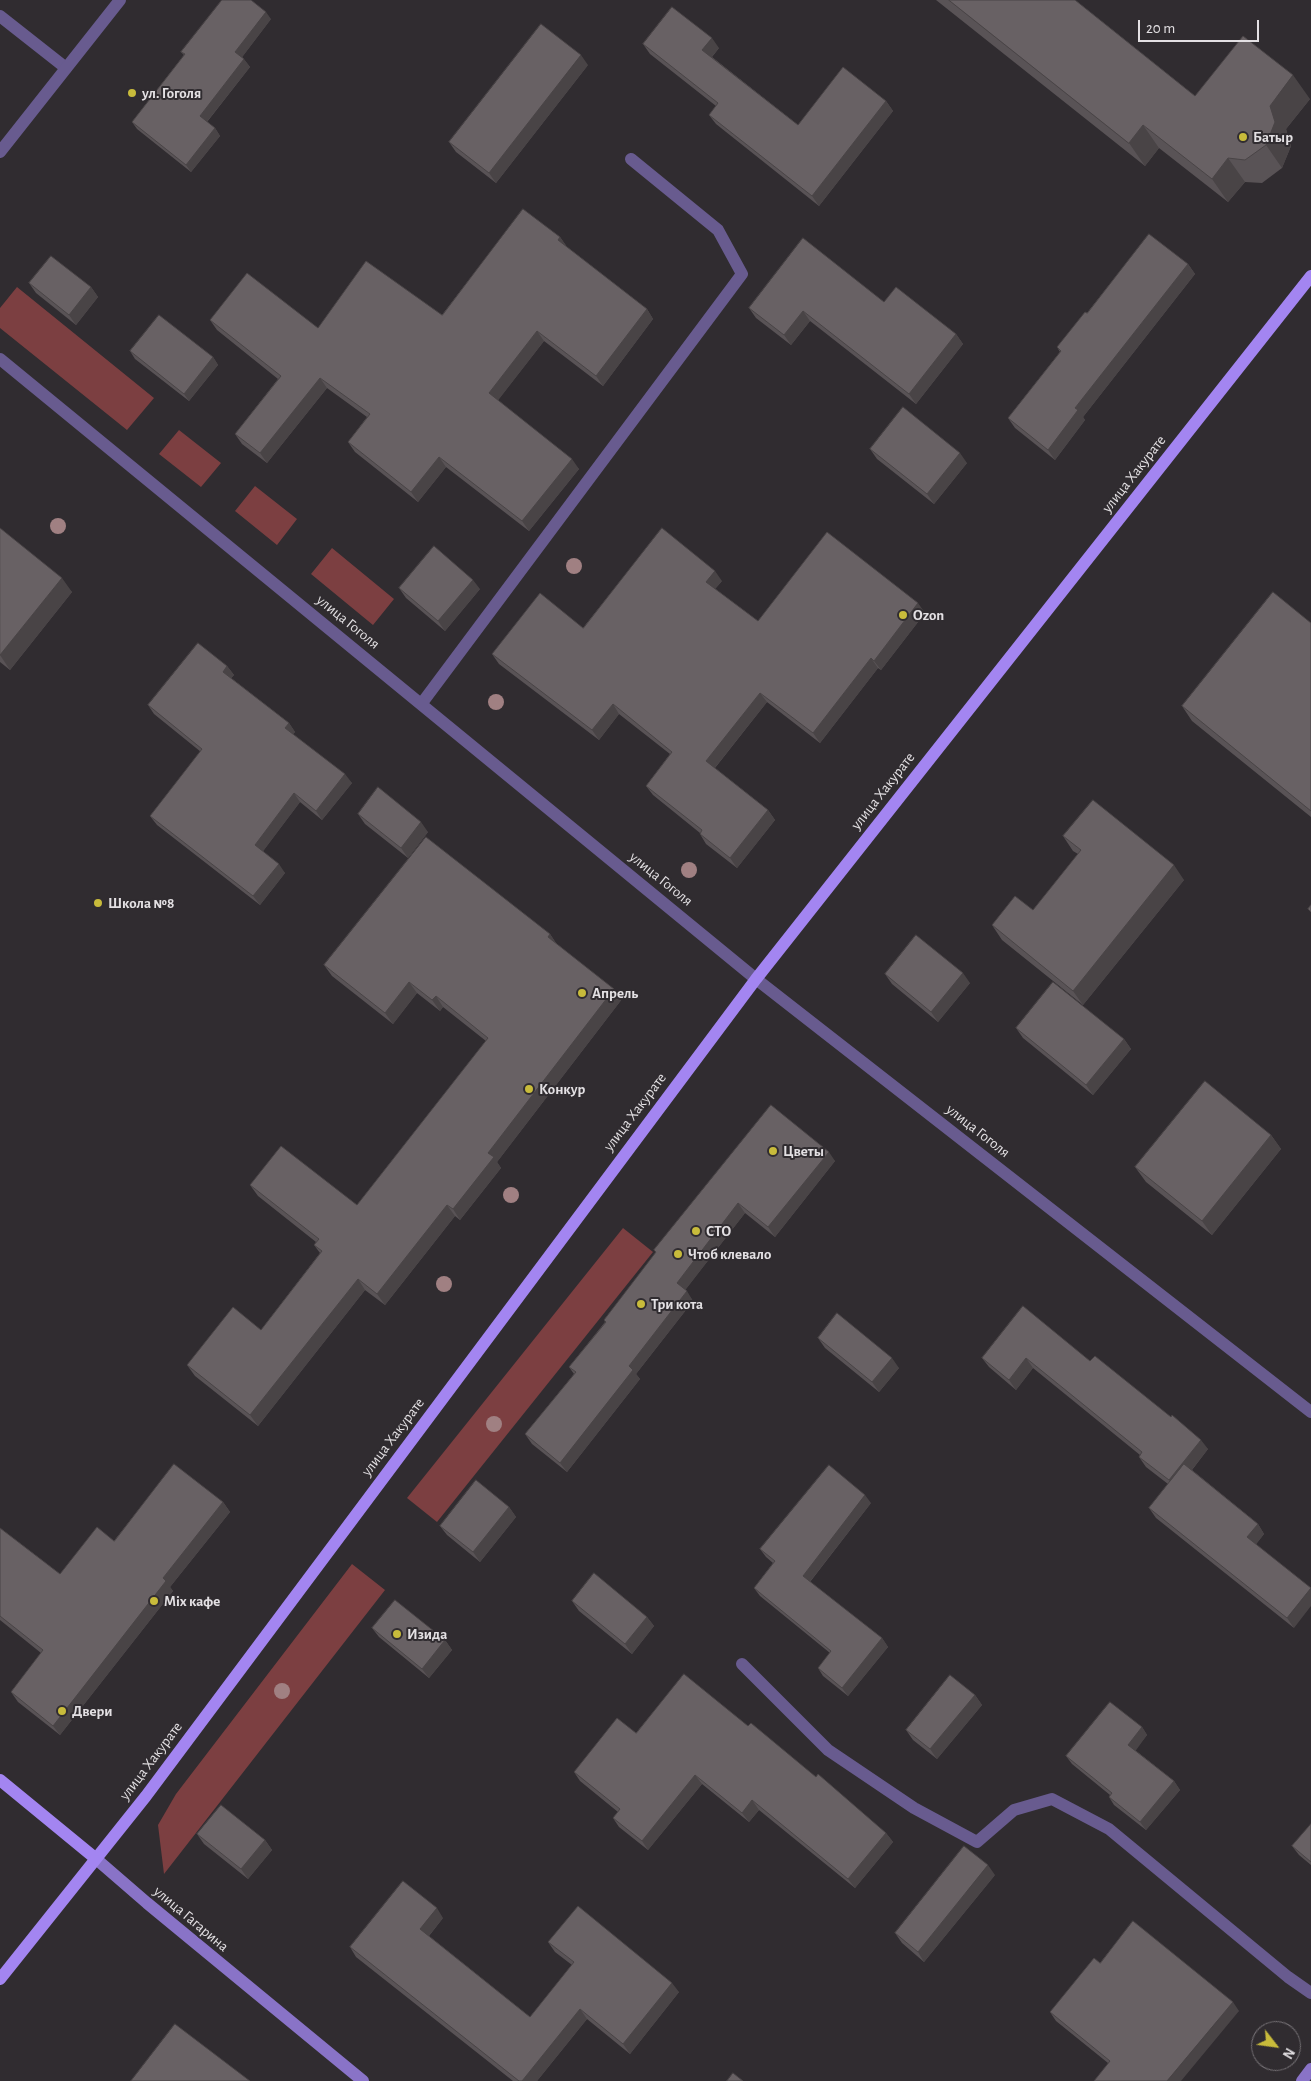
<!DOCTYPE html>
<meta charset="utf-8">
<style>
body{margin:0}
#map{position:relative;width:1311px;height:2081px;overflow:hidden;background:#302c30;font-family:"Alegreya Sans",sans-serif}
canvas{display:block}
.north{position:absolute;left:1251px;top:2021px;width:50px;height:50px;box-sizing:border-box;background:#302c30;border:1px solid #787478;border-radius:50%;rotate:120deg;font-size:14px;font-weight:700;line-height:20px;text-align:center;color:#e3e0e3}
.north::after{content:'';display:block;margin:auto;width:18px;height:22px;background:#c8bb3b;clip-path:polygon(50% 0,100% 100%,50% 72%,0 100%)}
.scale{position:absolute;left:1138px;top:20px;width:121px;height:22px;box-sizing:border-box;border:2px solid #e3e0e3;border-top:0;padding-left:6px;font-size:15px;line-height:18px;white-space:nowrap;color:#e3e0e3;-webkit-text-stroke:4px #302c30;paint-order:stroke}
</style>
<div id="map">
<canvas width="1311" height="2081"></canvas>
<div class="north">N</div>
<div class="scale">20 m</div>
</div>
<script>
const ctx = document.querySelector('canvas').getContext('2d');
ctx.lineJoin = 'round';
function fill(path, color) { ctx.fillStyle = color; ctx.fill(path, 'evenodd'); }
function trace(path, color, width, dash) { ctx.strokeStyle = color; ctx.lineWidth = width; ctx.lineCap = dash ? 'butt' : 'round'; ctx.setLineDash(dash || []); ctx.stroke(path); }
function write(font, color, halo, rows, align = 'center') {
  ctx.font = font + ' "Alegreya Sans",sans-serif'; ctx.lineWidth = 4; ctx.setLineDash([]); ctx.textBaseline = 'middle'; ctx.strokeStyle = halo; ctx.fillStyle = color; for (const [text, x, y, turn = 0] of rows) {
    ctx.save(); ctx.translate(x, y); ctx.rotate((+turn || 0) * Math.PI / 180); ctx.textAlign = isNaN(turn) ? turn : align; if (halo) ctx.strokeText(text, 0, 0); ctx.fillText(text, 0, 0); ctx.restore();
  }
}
fill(new Path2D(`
 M17 287 154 398 127 430 0 328V308Z
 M179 430 221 463 201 487 159 454Z
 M255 486 297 519 277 545 235 511Z
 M332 548 394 599 373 625 311 574Z
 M623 1228 653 1252 437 1522 407 1498Z
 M352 1564 385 1590 164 1874 158 1825 176 1794Z`), '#7c3f41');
trace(new Path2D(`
 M0 16 66 68
 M422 703 742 274 718 230 631 159
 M742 1664 828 1750 914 1808 977 1842 1014 1810 1052 1799 1109 1829 1288 1977 1311 1993`), '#685b8f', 12);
trace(new Path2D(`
 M0 152 120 0
 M0 359 756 979 1311 1412`), '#685b8f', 12);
trace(new Path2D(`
 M95 1858 147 1903 363 2081
 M1302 2081 1311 2069`), '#8973c7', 12);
trace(new Path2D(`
 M0 1780 95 1858
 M0 1979 146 1796 756 979 1311 276`), '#a385f1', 12);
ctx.fillStyle = '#a08082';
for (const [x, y] of [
 [58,526],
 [574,566],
 [496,702],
 [689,870],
 [511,1195],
 [444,1284],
 [494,1424],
 [282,1691]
]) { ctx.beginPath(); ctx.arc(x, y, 8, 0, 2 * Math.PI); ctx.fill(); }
fill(new Path2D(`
 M936 0H1075L1195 96 1310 99 1286 129 1291 146 1282 168 1262 183 1245 182 1228 202 1159 148 1145 166Z
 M271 19 242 57 250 67 207 122 215 128 220 136 191 172 137 129 132 122 184 55 181 52Z
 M643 44 719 48 712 57 798 125 886 101 893 111 819 206 716 124 709 115 716 106 650 54Z
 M588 65 496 183 456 152 449 142Z
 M560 237 567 247 647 309 653 319 603 386 544 341 498 400 579 469 529 531 446 467 418 502 355 452 348 442 367 417 327 388 267 463 242 444 235 434 278 379 217 330 210 320 318 328 442 315Z
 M1188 264 1195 274 1083 417 1085 420 1055 460 1015 428 1008 418 1060 352 1057 347 1087 313Z
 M29 283 91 287 98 297 76 325 36 293Z
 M884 302 956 334 963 344 916 404 810 321 791 345 756 318 749 308Z
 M130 351 213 357 218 365 189 401 135 359Z
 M870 449 967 463 934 504 877 459Z
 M0 528 72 592 10 670 0 662Z
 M722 581 715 589 758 621 925 613 881 670 878 668 820 743 767 702 715 768 768 810 775 820 737 868 706 844 700 834V833L653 795 646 786 670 754 619 714 599 740 499 664 492 654 583 628Z
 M399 588 480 589 445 631 406 598Z
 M1311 623V817L1192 721 1182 706Z
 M227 666 234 675 231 678 289 723 295 732 293 734 352 783 322 820 300 802 263 851 285 873 260 905 157 825 150 816 201 752 154 714 148 705Z
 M358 814 428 832 408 858 365 824Z
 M1063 836 1184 880 1083 1005 1002 940 992 925 1033 910 1078 854 1073 851Z
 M550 934 556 943 622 999 497 1162 501 1168 460 1220 455 1216 385 1305 365 1290 258 1426 195 1376 187 1365 261 1330 320 1253 314 1245 316 1242 258 1196 250 1185 357 1205 486 1041 443 1007 440 1011 417 993 393 1024 332 976 324 965Z
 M885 974 970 983 938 1022 892 984Z
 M1016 1028 1124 1039 1131 1049 1093 1095 1023 1038Z
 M771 1105 835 1161 775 1237 745 1213 685 1290 693 1301 636 1374 640 1379 567 1472 532 1444 525 1434 574 1374 569 1367 605 1322 604 1320 656 1253 654 1250Z
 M1271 1135 1281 1149 1212 1235 1146 1182 1135 1167Z
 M818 1338 899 1368 879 1392 825 1348Z
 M982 1358 1090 1361 1208 1449 1192 1470 1258 1524 1264 1534 1256 1544 1294 1628 1156 1518 1149 1508 1168 1484 1146 1467 1139 1457 1140 1455 1033 1368 1016 1390 989 1367Z
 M223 1502 230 1512 170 1587 173 1591 60 1735 18 1702 11 1692 41 1653 0 1620V1528L60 1574 114 1541Z
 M871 1503 810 1582 882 1638 888 1647 848 1696 823 1676 818 1668 830 1653 760 1596 754 1588 773 1563 766 1557 760 1549Z
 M509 1507 516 1517 480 1562 447 1535 440 1526Z
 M572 1601 647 1617 654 1626 632 1654 579 1611Z
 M372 1628 445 1640 452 1650 429 1678 379 1637Z
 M975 1695 982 1705 937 1759 913 1740 906 1730Z
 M748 1726 816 1777 886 1833 893 1842 855 1888 759 1810 749 1822 702 1784 648 1850 619 1827 613 1818 618 1812 580 1781 574 1772 636 1733Z
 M1142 1727 1147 1735 1135 1750 1174 1781 1180 1790 1146 1830 1114 1805 1109 1797 1110 1795 1072 1764 1066 1756Z
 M1311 1824V1865L1299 1855 1292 1846Z
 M197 1834 265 1840 272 1850 248 1879 204 1844Z
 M995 1875 924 1962 902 1943 895 1933Z
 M443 1918 429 1936 530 2017 572 1965 555 1952 548 1942 679 1992 630 2054 587 2019 537 2081H513L356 1957 350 1947Z
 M1100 1963 1239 2011 1108 2063 1056 2021 1050 2012Z`), '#595356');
fill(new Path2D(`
 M266 12 271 19 240 60 235 52Z
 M712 38 719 48 709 60 702 50Z
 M581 55 588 65 496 183 489 173Z
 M244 59 250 67 205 124 200 116Z
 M1293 75 1310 99 1286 129 1291 146 1282 168 1266 145 1270 106Z
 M886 101 893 111 819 206 812 196Z
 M1143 125 1159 148 1145 166 1129 143Z
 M215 128 220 136 191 172 186 165Z
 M1228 158 1245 182 1228 202 1212 179Z
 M560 237 567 247 558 240Z
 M1188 264 1195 274 1083 417 1085 420 1055 460 1048 450 1075 408Z
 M91 287 98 297 76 325 69 315Z
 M647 309 653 319 603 386 596 376Z
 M803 311 810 321 791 345 784 335Z
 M537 331 544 341 496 403 489 393Z
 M956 334 963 344 916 404 909 394Z
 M213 357 218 365 189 401 184 394Z
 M320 378 327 388 267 463 260 453Z
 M960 453 967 463 934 504 927 494Z
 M439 457 446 467 418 502 411 492Z
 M572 459 579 469 529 531 522 521Z
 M715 571 722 581 713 591 706 582Z
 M62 578 72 592 10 670 0 655Z
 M473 580 480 589 445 631 438 621Z
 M918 603 925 613 881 670 874 661Z
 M871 658 878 668 820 743 813 733Z
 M227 666 234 675 229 681 223 672Z
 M760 693 767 702 713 770 706 761Z
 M613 704 619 714 599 740 592 730Z
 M289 723 295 732 291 736 285 728Z
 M345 774 352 783 322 820 316 811Z
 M294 793 300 802 261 854 255 845Z
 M768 810 775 820 737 868 730 858Z
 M421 822 428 832 408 858 401 848Z
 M279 864 285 873 260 905 253 896Z
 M1174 865 1184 880 1083 1005 1073 991Z
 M550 934 557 945 548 937Z
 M963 973 970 983 938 1022 931 1012Z
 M409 982 417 993 393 1024 385 1013Z
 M614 989 622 999 497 1162 501 1168 460 1220 453 1209 488 1153Z
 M436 996 443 1007 440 1011 432 1000Z
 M1124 1039 1131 1049 1093 1095 1086 1085Z
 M1271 1135 1281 1149 1212 1235 1202 1221Z
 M829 1152 835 1161 775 1237 768 1227Z
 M738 1203 745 1213 683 1293 677 1283Z
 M447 1205 455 1216 385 1305 377 1294Z
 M358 1279 365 1290 258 1426 250 1415Z
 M687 1291 693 1301 636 1374 640 1379 567 1472 560 1463 629 1366Z
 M892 1358 899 1368 879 1392 872 1382Z
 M1026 1358 1033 1368 1016 1390 1009 1380Z
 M1201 1440 1208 1449 1176 1490 1169 1480Z
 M865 1495 871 1503 808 1584 803 1576Z
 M223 1502 230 1512 170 1587 173 1591 60 1735 53 1726 163 1578Z
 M509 1507 516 1517 480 1562 473 1552Z
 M1258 1524 1264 1534 1254 1547 1247 1537Z
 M1311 1588V1606L1294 1628 1287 1618Z
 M647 1617 654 1626 632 1654 625 1644Z
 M882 1638 888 1647 848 1696 842 1688Z
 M445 1640 452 1650 429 1678 422 1669Z
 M975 1695 982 1705 937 1759 930 1749Z
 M1142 1727 1147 1735 1134 1753 1128 1745Z
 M695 1775 702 1784 648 1850 642 1841Z
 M1174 1781 1180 1790 1146 1830 1140 1822Z
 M752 1800 759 1810 749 1822 742 1813Z
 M886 1833 893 1842 855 1888 848 1879Z
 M265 1840 272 1850 248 1879 241 1869Z
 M988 1865 995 1875 924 1962 918 1952Z
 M437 1908 443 1918 427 1938 420 1929Z
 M672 1983 679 1992 630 2054 623 2044Z
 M1233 2002 1239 2011 1181 2081H1167Z
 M580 2009 587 2019 537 2081H522Z`), '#494446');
const building = new Path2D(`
 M222 0H251L266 12 235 52 244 59 200 116 215 128 186 165 132 122 185 54 181 52Z
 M949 0H1075L1195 96 1243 36 1293 75 1270 106 1275 122 1266 145 1245 160 1228 158 1212 179 1143 125 1129 143Z
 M672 7 712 38 702 50 798 125 843 67 886 101 812 196 709 115 718 103 643 44Z
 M541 24 581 55 489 173 449 142Z
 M523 209 560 237 558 240 647 309 596 376 537 331 489 393 572 459 522 521 439 457 411 492 348 442 370 414 320 378 260 453 235 434 281 376 210 320 247 273 318 328 366 261 442 315Z
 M1149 234 1188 264 1075 408 1078 410 1048 450 1008 418 1061 351 1057 347 1085 312 1087 313Z
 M803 238 884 302 896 287 956 334 909 394 803 311 784 335 749 308Z
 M51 256 91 287 69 315 29 283Z
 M159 315 213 357 184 394 130 351Z
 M903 407 960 453 927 494 870 449Z
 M0 528 62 578 0 655Z
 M662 528 715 571 706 582 758 621 827 532 918 603 874 661 871 658 813 733 760 693 706 761 768 810 730 858 700 834 702 830 646 786 672 752 613 704 592 730 492 654 540 593 583 628Z
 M434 546 473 580 438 621 399 588Z
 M1273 592 1311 623V811L1182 706Z
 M198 643 227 666 223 672 289 723 285 728 345 774 316 811 294 793 255 845 279 864 253 896 150 816 202 749 148 705Z
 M378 787 421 822 401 848 358 814Z
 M1093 800 1174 865 1073 991 992 925 1015 896 1033 910 1081 850 1063 836Z
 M426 837 550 934 548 937 614 989 488 1153 494 1157 453 1209 447 1205 377 1294 358 1279 250 1415 187 1365 233 1307 261 1330 322 1251 314 1245 319 1239 250 1185 281 1146 357 1205 488 1038 436 996 432 1000 409 982 385 1013 324 965Z
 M1311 905V912L1308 909Z
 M916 935 963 973 931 1012 885 974Z
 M1053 982 1124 1039 1086 1085 1016 1028Z
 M1205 1081 1271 1135 1202 1221 1135 1167Z
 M771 1105 829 1152 768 1227 738 1203 677 1283 687 1291 629 1366 633 1370 560 1463 525 1434 576 1372 569 1367 606 1322 604 1320 656 1252 654 1250Z
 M1023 1306 1090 1361 1095 1356 1171 1417 1172 1415 1201 1440 1169 1480 1139 1457 1142 1452 1026 1358 1009 1380 982 1358Z
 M837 1313 892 1358 872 1382 818 1338Z
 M174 1464 223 1502 163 1578 166 1581 53 1726 11 1692 43 1650 0 1616V1528L60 1574 97 1527 114 1541Z
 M1184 1464 1258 1524 1247 1537 1311 1588 1287 1618 1149 1508Z
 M829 1465 865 1495 803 1576 882 1638 842 1688 818 1668 831 1651 754 1588 775 1561 760 1549Z
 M476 1480 509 1507 473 1552 440 1526Z
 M594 1573 647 1617 625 1644 572 1601Z
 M395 1600 445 1640 422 1669 372 1628Z
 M684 1674 748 1726 751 1723 816 1777 818 1774 886 1833 848 1879 752 1800 742 1813 695 1775 642 1841 613 1818 620 1809 574 1772 617 1718 636 1733Z
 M950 1675 975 1695 930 1749 906 1730Z
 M1110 1702 1142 1727 1128 1745 1174 1781 1140 1822 1109 1797 1112 1793 1066 1756Z
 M221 1805 265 1840 241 1869 197 1834Z
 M1311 1824V1862L1292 1846Z
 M964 1846 988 1865 918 1952 895 1933Z
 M403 1881 437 1908 420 1929 530 2017 574 1962 548 1942 578 1906 672 1983 623 2044 580 2009 522 2081H519L350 1947Z
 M1133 1921 1233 2002 1167 2081H1094L1110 2061 1050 2012 1094 1958 1100 1963Z
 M175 2024 250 2081H131Z
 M733 2073 743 2081H727Z`);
fill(building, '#686164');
trace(building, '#494446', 1);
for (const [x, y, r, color] of [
 [132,93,5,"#c8bb3b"],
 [1243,137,5,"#c8bb3b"],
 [903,615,5,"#c8bb3b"],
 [98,903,5,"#c8bb3b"],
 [582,993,5,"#c8bb3b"],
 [529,1089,5,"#c8bb3b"],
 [773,1151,5,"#c8bb3b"],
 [696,1231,5,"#c8bb3b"],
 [678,1254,5,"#c8bb3b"],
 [641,1304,5,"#c8bb3b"],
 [154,1601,5,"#c8bb3b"],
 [397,1634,5,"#c8bb3b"],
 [62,1711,5,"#c8bb3b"]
]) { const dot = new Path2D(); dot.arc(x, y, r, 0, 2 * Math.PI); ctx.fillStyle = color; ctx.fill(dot); trace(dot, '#302c30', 2); }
write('bold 15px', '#e3e0e3', '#302c30', [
 ["ул. Гоголя",142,93],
 ["Батыр",1253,137],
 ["Ozon",913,615],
 ["Школа №8",108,903],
 ["Апрель",592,993],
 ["Конкур",539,1089],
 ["Цветы",783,1151],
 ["СТО",706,1231],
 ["Чтоб клевало",688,1254],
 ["Три кота",651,1304],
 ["Mix кафе",164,1601],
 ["Изида",407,1634],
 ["Двери",72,1711]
], 'left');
write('15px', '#e3e0e3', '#302c30', [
 ["улица Хакурате",1134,474,-52],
 ["улица Гоголя",348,622,39],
 ["улица Хакурате",883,791,-52],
 ["улица Гоголя",661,879,39],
 ["улица Хакурате",635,1112,-53],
 ["улица Гоголя",978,1131,38],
 ["улица Хакурате",393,1437,-53],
 ["улица Хакурате",151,1761,-53],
 ["улица Гагарина",191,1919,40]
]);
</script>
